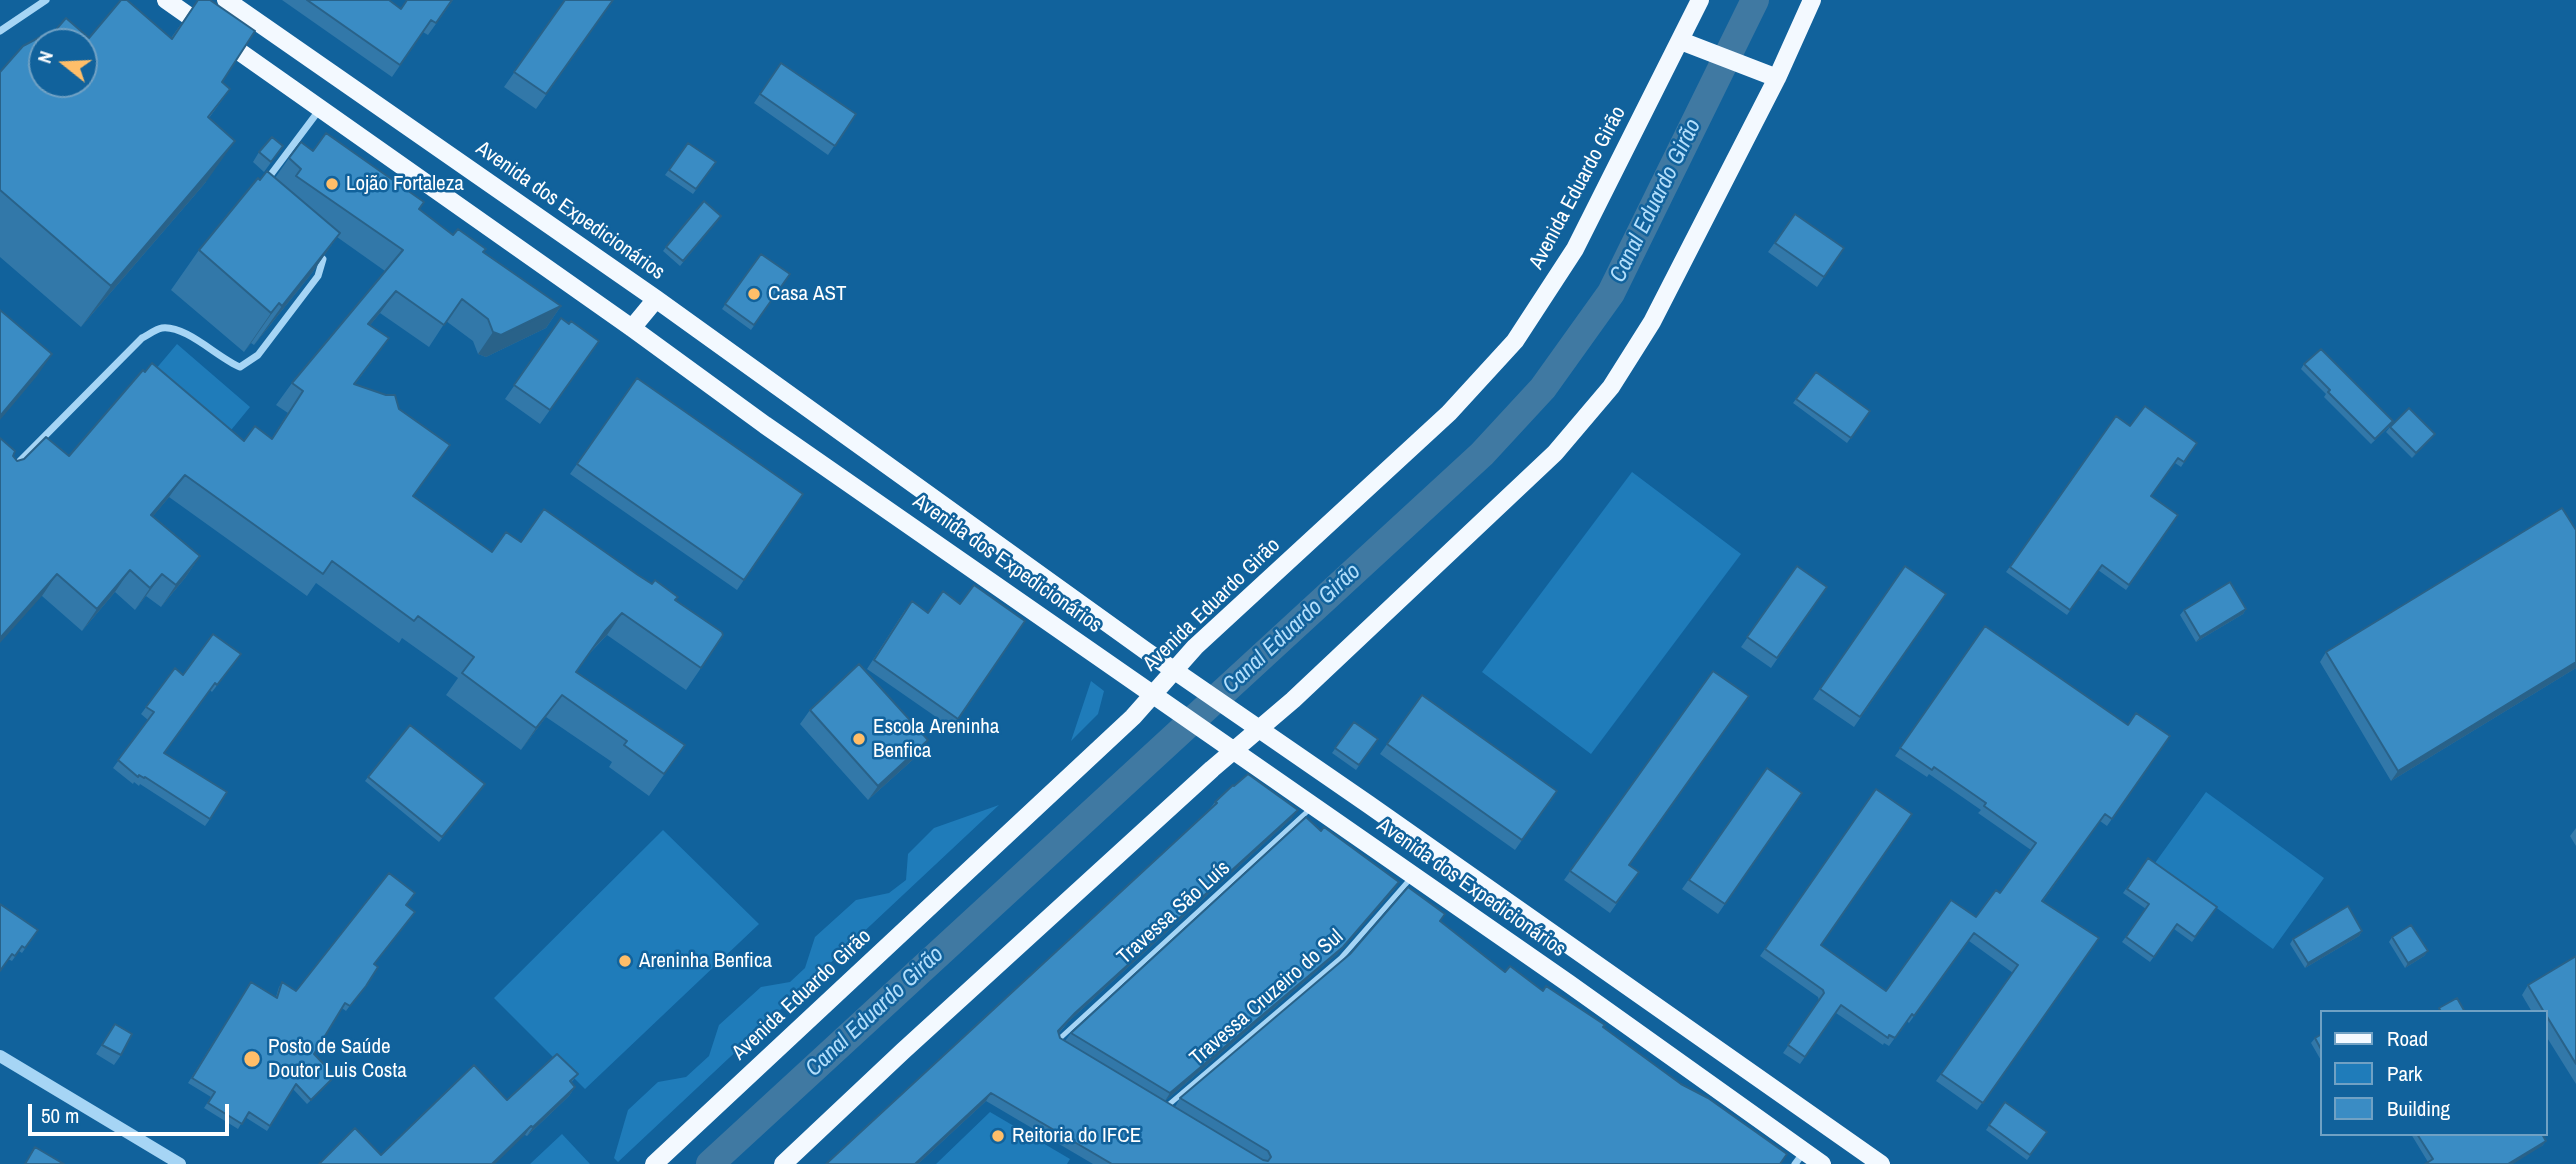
<!DOCTYPE html>
<meta charset="utf-8">
<style>
body{margin:0}
#map{position:relative;width:2576px;height:1164px;overflow:hidden;background:#11629c;font-family:"Archivo Narrow",sans-serif}
canvas{display:block}
.legend{position:absolute;left:2320px;top:1010px;width:228px;height:126px;box-sizing:border-box;background:#11629c;border:2px solid #70a1c4;margin:0;padding:9px 12px;list-style:none;font-size:21px;color:#fff}
.legend li{display:flex;align-items:center;gap:14px;height:35px}
.legend b{width:35px;border:2px solid #70a1c4}
.north{position:absolute;left:28px;top:28px;width:70px;height:70px;box-sizing:border-box;background:#11629c;border:2px solid #70a1c4;border-radius:50%;rotate:288deg;font-size:19px;font-weight:700;line-height:28px;text-align:center;color:#fff}
.north::after{content:'';display:block;margin:auto;width:24px;height:32px;background:#ffbe69;clip-path:polygon(50% 0,100% 100%,50% 72%,0 100%)}
.scale{position:absolute;left:28px;top:1104px;width:201px;height:32px;box-sizing:border-box;border:4px solid #fff;border-top:0;padding-left:9px;font-size:21px;line-height:24px;white-space:nowrap;color:#fff;-webkit-text-stroke:5px #11629c;paint-order:stroke}
</style>
<div id="map">
<canvas width="2576" height="1164"></canvas>
<ul class="legend">
<li><b style="height:9px;background:#f3f9ff"></b>Road</li>
<li><b style="height:19px;background:#1f7cba"></b>Park</li>
<li><b style="height:19px;background:#3a8cc4"></b>Building</li>
</ul>
<div class="north">N</div>
<div class="scale">50 m</div>
</div>
<script>
const ctx = document.querySelector('canvas').getContext('2d');
ctx.lineJoin = 'round';
function fill(path, color) { ctx.fillStyle = color; ctx.fill(path, 'evenodd'); }
function trace(path, color, width, dash) { ctx.strokeStyle = color; ctx.lineWidth = width; ctx.lineCap = dash ? 'butt' : 'round'; ctx.setLineDash(dash || []); ctx.stroke(path); }
function write(font, color, halo, rows, align = 'center') {
  ctx.font = font + ' "Archivo Narrow",sans-serif'; ctx.lineWidth = 5; ctx.setLineDash([]); ctx.textBaseline = 'middle'; ctx.strokeStyle = halo; ctx.fillStyle = color; for (const [text, x, y, turn = 0] of rows) {
    ctx.save(); ctx.translate(x, y); ctx.rotate((+turn || 0) * Math.PI / 180); ctx.textAlign = isNaN(turn) ? turn : align; if (halo) ctx.strokeText(text, 0, 0); ctx.fillText(text, 0, 0); ctx.restore();
  }
}
fill(new Path2D(`
 M177 344 250 407 218 446 144 383Z
 M1632 472 1741 554 1591 754 1482 672Z
 M1091 681 1104 691 1098 714 1071 741Z
 M2206 792 2324 878 2273 949 2155 863Z
 M999 805 618 1162 614 1158 628 1110 658 1082 686 1077 709 1056 719 1025 761 987 790 982 805 968 815 937 856 900 889 893 906 880 908 854 934 828Z
 M663 830 759 924 585 1089 494 998Z
 M990 1112 1070 1159 1067 1164H936Z
 M562 1134 590 1164H530Z`), '#1f7cba');
trace(new Path2D(`
 M710 1164 1482 454 1543 388 1611 293 1755 0`), '#4079a2', 28);
trace(new Path2D(`
 M1057 1041 1310 809
 M1166 1107 1341 958 1411 878`), '#a6d5f5', 5);
trace(new Path2D(`
 M0 31 46 0
 M266 181 320 109
 M17 464 142 338C148 335 156 329 162 328 186 325 218 358 240 367L258 355 318 276 323 259 315 253
 M1795 1164 1804 1152`), '#a6d5f5', 7);
trace(new Path2D(`
 M0 1056 180 1164`), '#a6d5f5', 12);
trace(new Path2D(`
 M166 0 632 328 765 425 1568 983 1822 1164
 M226 0 656 299 1146 651 1368 804 1881 1164
 M1681 41 1777 78
 M632 328 656 299
 M654 1164 1133 717 1195 647 1449 413 1515 341 1575 249 1700 0
 M783 1164 903 1051 1212 769 1293 700 1555 453 1611 387 1652 322 1777 78 1812 0`), '#f3f9ff', 18);
fill(new Path2D(`
 M198 0 222 82 230 89 209 118 206 182 81 327 0 257V72L47 40 89 38H171Z
 M282 0H389L401 9 453 0 428 35 423 32 392 77Z
 M565 0H613L536 109 504 87Z
 M781 63 856 114 828 155 754 103Z
 M688 143 716 162 693 194 665 175Z
 M283 146 264 172 253 162 259 152Z
 M313 151 419 209 453 235 484 252 561 306 546 328 486 357 478 354 473 341 446 321 429 347 380 313 370 325 373 360 355 384 414 496 492 552 521 542 675 600 701 668 686 690 607 635 590 653 576 672 685 745 649 796 609 767 612 762 546 717 521 750 446 695 458 678 402 638 399 643 316 583 307 596 169 497 153 516 200 556 185 578 161 607 146 596 135 610 115 592 82 631 42 596 13 456 17 461 272 438 288 413 276 405 292 383 385 271 337 237 312 273 254 345 251 343 244 352 171 290 199 250 260 180 275 178 289 158Z
 M1795 214 1844 248 1817 287 1768 252Z
 M718 220 680 266 663 251 666 247Z
 M761 254 790 274 751 330 722 309Z
 M561 318 599 341 540 424 505 399Z
 M2304 364 2393 421 2390 426 2371 444 2324 397 2326 394 2301 369Z
 M1816 372 1870 411 1847 443 1793 403Z
 M637 378 803 494 737 590 570 474Z
 M2116 416 2130 426 2197 443 2181 467 2175 463 2151 496 2178 515 2126 590 2098 570 2067 615 2006 572Z
 M2390 427 2435 434 2432 438 2412 458 2386 432Z
 M2576 530V668L2391 781 2320 662 2326 652Z
 M1797 566 1827 587 1771 668 1741 647Z
 M1905 566 1946 594 1854 727 1813 699Z
 M2246 609 2243 614 2196 642 2180 615 2184 610Z
 M905 610 1025 621 952 728 867 669Z
 M1985 626 2128 725 2170 736 2107 826 2100 821 2043 901 2099 938 1977 1110 1936 1081 2013 973 1969 941 1909 1023 1907 1021 1889 1046 1884 1043 1883 1045 1836 1013 1800 1064 1783 1053 1819 1001 1818 997 1760 956 1876 789 1821 945 1886 991 1976 917 2000 893 2031 850 1978 813 1981 810 1929 774 1927 777 1895 756Z
 M241 654 212 692 210 690 164 753 210 819 205 826 140 784 139 786 134 782 133 784 113 768 148 720 141 714 175 668 183 675Z
 M1713 671 1629 865 1639 872 1610 913 1564 880Z
 M1422 695 1557 791 1515 850 1380 754Z
 M810 710 928 740 918 755 868 800 800 724Z
 M1354 722 1378 739 1356 770 1332 753Z
 M1767 768 1802 793 1718 914 1682 889Z
 M368 777 485 784 439 842 365 781Z
 M1215 802 1292 818 1069 1021 1059 1033 1060 1038 1263 1160 1175 1107 1180 1098 1440 921 1505 972 1543 991 1603 1027 1780 1164H1093L986 1101 918 1164 1209 810Z
 M2576 828V846L2570 836Z
 M1321 831 1399 882 1394 890 1337 954 1165 1101 1065 1041 1071 1033Z
 M2148 858 2217 907 2192 942 2174 929 2150 962 2122 942 2146 909 2123 893Z
 M0 904 38 930 22 953 19 951 12 961 8 959Z
 M406 905 375 964 378 967 346 1011 342 1008 314 1054 335 1076 331 1081 307 1104 293 1089 267 1131 245 1117 238 1129 204 1108 211 1097 188 1083 251 982 276 997 279 987 282 982 296 991Z
 M2362 931 2359 936 2305 968 2290 944 2293 939Z
 M2392 937 2428 951 2424 956 2405 968 2389 942Z
 M2576 956V1084L2546 1036V1012H2532L2522 995 2528 985Z
 M115 1024 121 1055 114 1065 96 1054Z
 M2322 1034V1062L2311 1043 2315 1038Z
 M578 1074 571 1083 575 1087 569 1096 527 1136 525 1135 381 1155 507 1100Z
 M2005 1102 2047 1132 2027 1160 1986 1130Z
 M2411 1134H2542L2546 1141 2542 1146 2428 1162Z`), '#3278a9');
fill(new Path2D(`
 M235 141 206 182 81 327 111 286Z
 M340 233 312 273 254 345 282 306Z
 M396 291 380 313 353 346 368 324Z
 M279 303 251 343 244 352 271 313Z
 M561 306 546 328 486 357 478 354 493 332Z
 M52 354 37 376 0 420V416Z
 M2435 434 2432 438 2412 458 2416 453Z
 M185 475 169 497 136 537 151 515Z
 M200 556 185 578 161 607 176 585Z
 M130 570 115 592 82 631 97 609Z
 M57 574 42 596 0 643V638Z
 M162 574 146 596 135 610 150 588Z
 M2246 609 2243 614 2196 642 2200 637Z
 M622 613 607 635 589 653 605 631Z
 M2576 662V668L2391 781 2398 771Z
 M562 695 546 717 521 750 536 728Z
 M928 740 918 755 868 800 878 786Z
 M1298 810 1292 818 1069 1021 1053 1039 1058 1031 1075 1013Z
 M1399 882 1394 890 1337 954 1165 1101 1170 1093Z
 M2362 931 2359 936 2305 968 2308 963Z
 M2428 951 2424 956 2405 968 2408 963Z
 M575 1087 569 1096 527 1136 533 1127Z
 M991 1093 986 1101 918 1164H915Z
 M531 1126 525 1135 495 1164H492Z
 M2546 1141 2542 1146 2513 1164H2508Z`), '#296289');
const building = new Path2D(`
 M121 0H127L172 39 198 0H210L255 31 222 82 230 89 208 117 235 141 111 286 0 190V72L23 46 42 36 47 40 66 18 89 38ZM42 42H84V84H42Z
 M307 0H389L401 9 407 0H452L436 23 431 20 400 65Z
 M565 0H613L546 94 514 72Z
 M781 63 856 114 835 146 760 94Z
 M326 133 424 202 419 209 453 235 458 229 486 249 483 252 561 306 501 335 493 332 488 319 462 299 444 325 396 291 368 324 389 338 354 384 386 395H395L399 409 450 445 413 496 492 552 506 532 521 542 544 509 638 575 652 584 655 580 678 597 675 600 722 632 723 635 701 668 622 613 605 631 576 672 685 745 664 774 624 745 627 741 562 695 536 728 462 673 474 657 418 616 414 621 332 561 323 574 185 475 151 515 200 556 176 585 162 574 150 588 130 570 97 609 57 574 0 638V438L15 451 13 456 17 461 24 459 46 437 69 456 143 370 145 372 152 363 244 441 255 426 272 439 303 391 292 383 403 250 296 176 301 169 289 158 301 142 313 151Z
 M272 137 283 146 271 162 259 152Z
 M688 143 716 162 696 189 669 170Z
 M267 171 340 233 282 306 279 303 271 313 199 250 258 178 260 180Z
 M704 201 721 216 683 261 666 247Z
 M1795 214 1844 248 1824 277 1775 243Z
 M761 254 790 274 754 325 725 304Z
 M0 310 52 354 0 416Z
 M561 318 569 324 571 321 599 341 550 410 514 385Z
 M2321 349 2393 421 2375 439 2328 392 2330 390 2304 364Z
 M1816 372 1870 411 1851 438 1796 399Z
 M637 378 803 494 744 580 577 464Z
 M2145 406 2197 443 2184 462 2178 458 2151 496 2178 515 2129 585 2102 565 2070 610 2010 567 2116 416 2130 426Z
 M2409 408 2435 434 2416 453 2390 427Z
 M2562 508 2576 530V662L2398 771 2326 652Z
 M1797 566 1827 587 1777 658 1747 637Z
 M1905 566 1946 594 1860 717 1820 689Z
 M2230 582 2246 609 2200 637 2184 610Z
 M974 585 1025 621 958 719 874 660 912 601 928 613 943 591 960 604Z
 M1985 626 2128 725 2136 713 2170 736 2112 819 2105 814 2042 901 2099 938 1983 1103 1941 1074 2018 965 1974 933 1914 1016 1912 1014 1895 1038 1889 1035 1888 1038 1841 1005 1805 1057 1788 1045 1824 993 1823 990 1765 949 1876 789 1912 814 1821 945 1886 991 1951 900 1976 917 1996 890 2000 893 2036 843 1984 806 1986 803 1934 767 1932 770 1900 748Z
 M213 634 241 654 217 685 215 683 164 753 227 792 210 819 145 777 144 778 139 775 138 777 118 760 154 712 146 707 175 668 183 675Z
 M859 664 928 740 878 786 810 710Z
 M1713 671 1749 696 1629 865 1639 872 1616 903 1570 871Z
 M1422 695 1557 791 1522 840 1387 744Z
 M1354 722 1378 739 1359 765 1335 748Z
 M410 725 485 784 442 837 368 777Z
 M1767 768 1802 793 1725 904 1689 880Z
 M1248 774 1298 810 1075 1013 1058 1031 1060 1038 1263 1160 1268 1161 1271 1157 1268 1151 1180 1098 1350 954 1408 887 1445 914 1440 921 1505 972 1510 966 1543 991 1546 986 1605 1025 1603 1027 1681 1084 1708 1098 1787 1154 1780 1164H1112L991 1093 915 1164H826L1217 803 1215 802 1233 785 1234 786Z
 M1306 817 1321 831 1324 827 1399 882 1343 947 1170 1093 1071 1033Z
 M2148 858 2217 907 2195 937 2177 924 2154 957 2126 937 2149 904 2127 889Z
 M389 873 415 893 406 905 415 912 374 964 378 967 366 986 350 1006 345 1003 314 1054 335 1076 311 1100 296 1084 270 1126 249 1112 242 1124 208 1103 215 1092 192 1078 251 982 277 998 282 982 296 991Z
 M0 904 38 930 25 948 22 946 15 956 12 954 0 971Z
 M2348 906 2362 931 2308 963 2293 939Z
 M2411 925 2428 951 2408 963 2392 937Z
 M2576 956V1064L2546 1015V1012H2544L2528 985Z
 M2457 998 2465 1012H2441L2439 1008Z
 M115 1024 132 1034 121 1055 102 1045Z
 M2322 1034V1051L2315 1038Z
 M557 1054 578 1074 570 1081 575 1087 533 1127 531 1126 492 1164H319L355 1128 381 1155 474 1065 507 1100Z
 M2005 1102 2047 1132 2030 1155 1989 1125Z
 M2417 1134H2542L2546 1141 2508 1164H2425L2433 1159Z
 M35 1147 64 1164H25Z`);
fill(building, '#3a8cc4');
trace(building, '#296289', 2);
for (const [x, y, r, color] of [
 [332,184,7,"#ffbe69"],
 [754,294,7,"#ffbe69"],
 [859,739,7,"#ffbe69"],
 [625,961,7,"#ffbe69"],
 [252,1059,9,"#ffbe69"],
 [998,1136,7,"#ffbe69"]
]) { const dot = new Path2D(); dot.arc(x, y, r, 0, 2 * Math.PI); ctx.fillStyle = color; ctx.fill(dot); trace(dot, '#11629c', 2.5); }
write('21px', '#fff', '#11629c', [
 ["Lojão Fortaleza",346,184],
 ["Casa AST",768,294],
 ["Escola Areninha",873,727],
 ["Benfica",873,751],
 ["Areninha Benfica",639,961],
 ["Posto de Saúde",268,1047],
 ["Doutor Luis Costa",268,1071],
 ["Reitoria do IFCE",1012,1136]
], 'left');
write('21px', '#fff', '#11629c', [
 ["Avenida Eduardo Girão",1578,188,-62],
 ["Avenida dos Expedicionários",570,211,35],
 ["Avenida dos Expedicionários",1007,564,35],
 ["Avenida Eduardo Girão",1212,605,-44],
 ["Avenida dos Expedicionários",1471,888,35],
 ["Travessa São Luís",1174,913,-42],
 ["Avenida Eduardo Girão",802,995,-43],
 ["Travessa Cruzeiro do Sul",1267,998,-41]
]);
write('italic 23px', '#b2defb', '#11629c', [
 ["Canal Eduardo Girão",1656,201,-64],
 ["Canal Eduardo Girão",1292,629,-43],
 ["Canal Eduardo Girão",875,1012,-43]
]);
</script>
